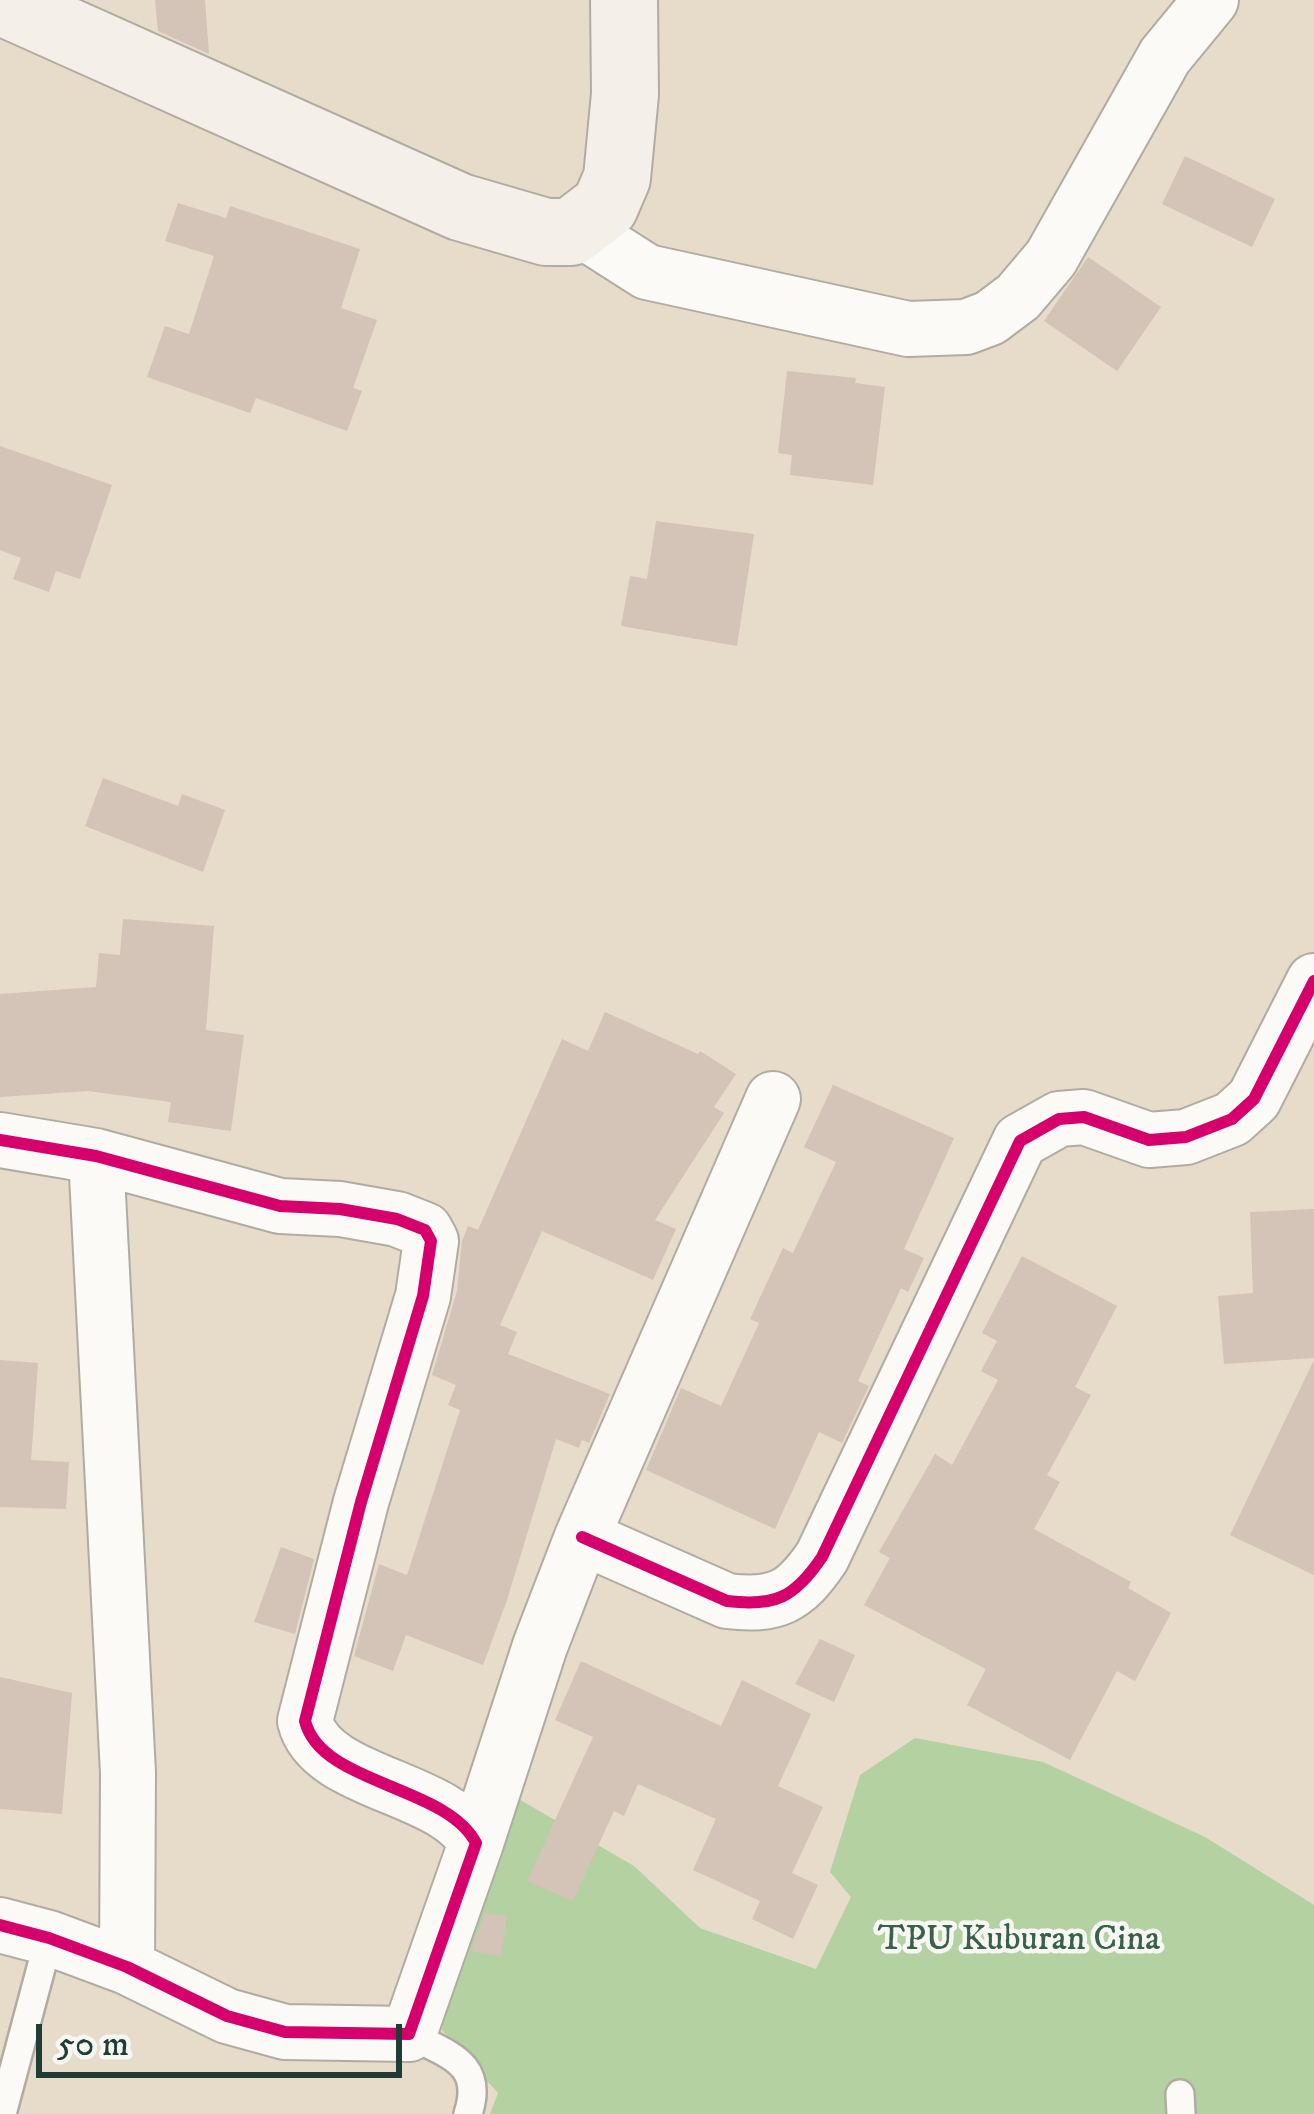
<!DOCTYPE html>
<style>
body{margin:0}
#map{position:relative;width:1314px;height:2114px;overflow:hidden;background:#e7dbca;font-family:"IM FELL DW Pica",serif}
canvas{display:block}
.scale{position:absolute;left:36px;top:2024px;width:366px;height:54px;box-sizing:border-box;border:6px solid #1f3d34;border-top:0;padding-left:15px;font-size:36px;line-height:42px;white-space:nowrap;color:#1f3d34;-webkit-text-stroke:9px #f6f6f2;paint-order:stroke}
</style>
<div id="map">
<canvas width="1314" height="2114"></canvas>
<div class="scale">50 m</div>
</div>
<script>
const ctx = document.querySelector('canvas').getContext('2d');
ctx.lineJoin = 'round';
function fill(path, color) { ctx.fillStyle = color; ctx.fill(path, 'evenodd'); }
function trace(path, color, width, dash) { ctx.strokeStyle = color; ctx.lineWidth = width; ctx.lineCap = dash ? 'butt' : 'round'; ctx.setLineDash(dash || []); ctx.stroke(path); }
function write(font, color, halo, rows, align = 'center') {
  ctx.font = font + ' "IM FELL DW Pica",serif'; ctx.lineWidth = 9; ctx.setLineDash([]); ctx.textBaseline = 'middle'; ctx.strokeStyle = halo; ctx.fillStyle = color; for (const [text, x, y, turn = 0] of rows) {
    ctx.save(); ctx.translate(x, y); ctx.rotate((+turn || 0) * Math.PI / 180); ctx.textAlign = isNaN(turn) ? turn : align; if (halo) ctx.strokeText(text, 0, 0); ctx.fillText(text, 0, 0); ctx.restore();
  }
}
fill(new Path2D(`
 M915 1738 1043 1762 1205 1837 1314 1905V2114H490L498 2093 442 2030 462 1925 510 1794 634 1866 700 1928 816 1969 851 1897 830 1872 860 1775Z`), '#b3d1a1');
fill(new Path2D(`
 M155 0H205L209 54 158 31Z
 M1185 156 1275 199 1252 247 1162 204Z
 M178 203 226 218 230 206 360 249 341 308 377 320 353 388 362 391 347 431 256 398 250 413 147 377 165 326 189 334 214 256 165 241Z
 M1088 257 1161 307 1117 371 1044 321Z
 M787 371 856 378 855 383 885 387 873 485 790 475 792 455 778 453Z
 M0 446 112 485 80 579 56 571 49 592 13 579 21 558 0 550Z
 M656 521 754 534 737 646 621 626 630 576 647 579Z
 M103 778 178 806 182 794 225 810 203 872 85 826Z
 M123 919 214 926 206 1030 244 1035 231 1131 168 1122 171 1102 88 1091 0 1097V994L96 987 99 953 120 955Z
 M605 1012 698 1054 700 1051 736 1074 714 1107 724 1113 655 1220 676 1229 653 1280 542 1231 500 1325 517 1332 508 1354 610 1394 589 1443 582 1440 579 1448 556 1439 507 1600 483 1665 406 1635 393 1671 354 1656 379 1564 407 1575 460 1410 448 1405 456 1385 432 1375 457 1291 462 1241 468 1226 478 1230 562 1039 588 1051Z
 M833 1085 954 1138 904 1249 924 1258 908 1292 901 1288 858 1381 869 1386 842 1443 819 1432 775 1529 646 1470 681 1388 721 1406 759 1323 750 1319 783 1248 793 1253 836 1162 804 1147Z
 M1314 1209V1358L1224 1364 1218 1296 1253 1293 1250 1212Z
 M1022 1256 1117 1306 1075 1387 1091 1395 1047 1475 1060 1482 1034 1529 1131 1582 1128 1588 1171 1613 1135 1681 1117 1671 1070 1760 967 1705 986 1669 864 1605 890 1558 879 1552 935 1454 952 1465 998 1380 981 1371 997 1341 982 1333Z
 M0 1360 38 1363 31 1460 69 1462 66 1509 0 1507Z
 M1314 1360V1575L1230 1535Z
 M281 1547 314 1559 295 1634 254 1622Z
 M820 1639 855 1655 834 1702 795 1684Z
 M581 1661 721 1726 742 1680 811 1714 778 1786 823 1807 792 1873 818 1885 793 1939 752 1919 760 1901 693 1870 716 1819 638 1784 624 1816 614 1811 573 1901 527 1881 593 1737 555 1720Z
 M0 1677 72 1693 62 1814 0 1809Z
 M485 1913 507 1916 501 1956 471 1951Z`), '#d4c3b7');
const lane = new Path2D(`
 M409 2034C447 2055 485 2062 468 2114
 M1180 2094 1181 2114
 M2 2114 49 1938`);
const street = new Path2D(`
 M578 228 647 272 908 329 966 327 990 318 1018 297 1051 258 1165 56 1211 0
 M0 1140 96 1156 280 1206 340 1209 397 1219 425 1230 431 1241 423 1296 361 1502 305 1721C321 1785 446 1785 476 1843L409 2034 285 2032 227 2016 127 1967 49 1938 0 1925
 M96 1156 128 1773 127 1967
 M582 1537 727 1601C776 1607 795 1597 822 1557L1020 1141 1059 1119 1084 1117 1149 1140 1186 1137 1232 1119 1254 1099 1314 981
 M476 1843 540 1646 582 1537 773 1099`);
const secondary = new Path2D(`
 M0 1 460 207 546 232H571L605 206 617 178 625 94 624 0`);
trace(lane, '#b1aca1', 32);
trace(street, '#b1aca1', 58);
trace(secondary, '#b1aca1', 70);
trace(lane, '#fbfaf7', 27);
trace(street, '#fbfaf7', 54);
trace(secondary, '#f5efe9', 66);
trace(new Path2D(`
 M0 1140 96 1156 280 1206 340 1209 397 1219 425 1230 431 1241 423 1296 361 1502 305 1721C321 1785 446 1785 476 1843L409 2034 285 2032 227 2016 127 1967 49 1938 0 1925
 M582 1537 727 1601C776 1607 795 1597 822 1557L1020 1141 1059 1119 1084 1117 1149 1140 1186 1137 1232 1119 1254 1099 1314 981`), '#d6006c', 12);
write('36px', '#3a6047', '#f6f6f2', [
 ["TPU Kuburan Cina",1019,1942]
]);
</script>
